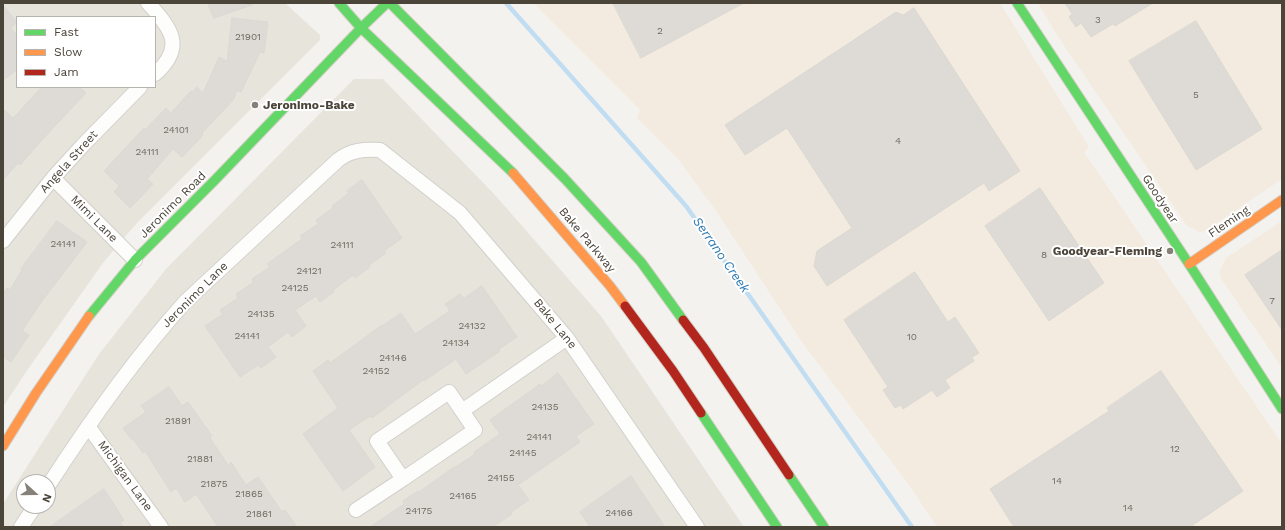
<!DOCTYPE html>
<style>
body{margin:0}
#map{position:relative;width:1285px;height:530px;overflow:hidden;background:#f4f2ee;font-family:"Work Sans",sans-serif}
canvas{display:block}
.frame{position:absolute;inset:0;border:4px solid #4b4439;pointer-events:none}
.legend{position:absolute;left:16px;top:16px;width:140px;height:72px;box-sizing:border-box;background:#fff;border:1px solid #b7b4b0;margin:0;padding:5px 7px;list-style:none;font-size:12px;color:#4b4439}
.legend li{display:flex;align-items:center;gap:8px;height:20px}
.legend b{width:20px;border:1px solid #b7b4b0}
.north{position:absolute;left:16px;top:474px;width:40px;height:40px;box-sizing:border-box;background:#fff;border:1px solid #b7b4b0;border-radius:50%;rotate:111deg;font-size:11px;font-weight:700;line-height:16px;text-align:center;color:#4b4439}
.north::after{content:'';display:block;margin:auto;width:14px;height:18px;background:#868178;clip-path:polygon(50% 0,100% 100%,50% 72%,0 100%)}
</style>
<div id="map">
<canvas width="1285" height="530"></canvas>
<div class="frame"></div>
<ul class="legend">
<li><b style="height:5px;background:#63d668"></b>Fast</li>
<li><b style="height:5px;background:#ff974d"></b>Slow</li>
<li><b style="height:5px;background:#b3261e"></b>Jam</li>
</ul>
<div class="north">N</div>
</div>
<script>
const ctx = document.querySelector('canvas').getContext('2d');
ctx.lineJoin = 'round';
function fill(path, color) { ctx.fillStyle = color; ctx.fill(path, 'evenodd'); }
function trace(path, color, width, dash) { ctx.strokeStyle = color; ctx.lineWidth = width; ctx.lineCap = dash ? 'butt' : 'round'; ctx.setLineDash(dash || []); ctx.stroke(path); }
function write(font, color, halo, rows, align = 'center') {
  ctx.font = font + ' "Work Sans",sans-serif'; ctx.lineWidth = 4; ctx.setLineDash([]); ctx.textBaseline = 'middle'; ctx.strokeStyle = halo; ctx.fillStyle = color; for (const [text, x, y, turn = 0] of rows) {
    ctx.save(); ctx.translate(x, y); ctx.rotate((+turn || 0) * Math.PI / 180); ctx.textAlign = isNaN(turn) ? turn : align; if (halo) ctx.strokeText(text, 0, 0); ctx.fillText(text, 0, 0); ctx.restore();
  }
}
fill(new Path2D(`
 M3 3H285L320 35V40L140 220 121 241 103 263 26 372 3 407ZM17 17H155V87H17Z
 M354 79H383L495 195 601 316 744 527H3V504L99 354 166 269ZM24 482H48V506H24Z`), '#e7e4dc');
fill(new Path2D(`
 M533 3H1000L1089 147 1084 152 1282 444V527H937L906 481 802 342 716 211 679 160 637 118 640 110Z
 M1038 3H1282V179L1207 230 1200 232 1187 226 1056 34Z
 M1282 221V368L1220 277V270L1226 258Z`), '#f3ebdf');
trace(new Path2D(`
 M506 3 686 206 912 527`), '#c0ddf1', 4.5);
const building = new Path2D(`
 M208 3H251L252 5 214 18Z
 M613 3H744L641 58Z
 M1065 3H1153L1115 26 1113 24 1091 37 1081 23 1076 27 1069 17 1072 14Z
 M3 5 17 22 11 28 17 36V70L3 80Z
 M914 8 1020 171 989 191 984 183 827 286 814 266 817 251 852 228 787 128 745 155 725 125 896 12 903 15Z
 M232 18 268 22 264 53 260 52 241 92 237 90 234 99 202 133 203 135 182 157 173 149 147 179 153 184 130 208 114 192 119 186 104 171 144 128 146 129 166 108 171 113 191 91 192 92 197 87 203 93 219 57 227 61Z
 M1196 21 1262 129 1196 170 1129 61Z
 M42 87H80L86 93 41 141 20 165 18 163 3 180V109L13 118Z
 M362 180 402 238 384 251 386 253 369 265 370 267 355 278 353 275 333 290 334 292 320 302 316 296 295 310 306 326 292 337 288 332 268 347 276 357 261 368 258 365 240 377 205 326 223 314 220 310 238 298 236 294 254 282 252 279 270 267 267 264 302 239 300 236 318 224 316 220 333 208 332 206 349 193 347 191Z
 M1040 188 1104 283 1049 321 985 226Z
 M57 221 87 242 42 301 22 331 29 335 11 362 3 357V295L7 288 10 290 22 270 21 269Z
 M1282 250V330L1245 275Z
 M915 272 948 322 955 317 979 353 972 357 974 361 945 380 950 388 937 397 932 390 903 409 901 405 895 408 883 390 888 387 844 320Z
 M482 286 517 337 499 349 500 351 466 374 456 359 424 381 423 380 372 418 370 416 349 430 375 467 343 491 303 434 338 408 313 371 328 360 330 363 382 325V326L401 313 415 334 450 311 445 304 460 294 464 298Z
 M1161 371 1243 491 1190 527H1014L990 489 1109 411 1107 408Z
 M558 373 594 424 576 436 580 442 518 485 529 500 511 512 512 514 493 527H370L404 504 403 501 418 491 419 492 454 467V468L475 454 474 452 500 434 490 420 540 384 541 386Z
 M169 387 182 406 188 402 212 436 210 438 228 465 231 462 246 485 258 477 282 512 285 510 297 527H218L196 494 185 502 176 488 171 492 145 451 143 453 133 439 132 440 123 428 146 412 141 406Z
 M631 476 665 527H590L580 512Z
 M104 489 124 520 120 522 123 527H50Z`);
fill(building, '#dedbd6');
trace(building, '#dcd9d4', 1);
const street = new Path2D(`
 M148 3C171 28 186 47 155 74
 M53 178 135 260
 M3 241 53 178 83 145 140 87
 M462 411 475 430 403 479 377 441 449 392 462 411 567 338
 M88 426 161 527
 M48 486C90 421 134 359 185 302L338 160C351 150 364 149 380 150L460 213 567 338 697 527
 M356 510 403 479
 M21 527 35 506`);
const fast = new Path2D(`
 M339 3 361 28 513 173
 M390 3 565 179 641 262 683 320
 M1017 3 1189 264 1282 409
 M89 316 135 260 214 181 361 28 387 3
 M701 413 777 527
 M789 475 824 527`);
const slow = new Path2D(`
 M513 173 610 286 625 306
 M1189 264 1282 200
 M3 446 36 393 89 316`);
const jam = new Path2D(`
 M625 306 673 371 701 413
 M683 320 704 348 789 475`);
trace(street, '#d2d0cb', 16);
trace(fast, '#d3cfc5', 11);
trace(slow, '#d3cfc5', 11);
trace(jam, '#d3cfc5', 11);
trace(street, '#fdfdfc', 14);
trace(fast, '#63d668', 9);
trace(slow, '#ff974d', 9);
trace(jam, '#b3261e', 9);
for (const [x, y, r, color] of [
 [255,105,4,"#868178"],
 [1170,251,4,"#868178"]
]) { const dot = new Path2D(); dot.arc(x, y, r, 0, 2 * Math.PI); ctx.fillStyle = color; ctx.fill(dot); trace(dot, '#fff', 1.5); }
write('10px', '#706a61', null, [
 ["3",1098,20],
 ["2",660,31],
 ["21901",248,37],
 ["5",1196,95],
 ["24101",176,130],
 ["4",898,141],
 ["24111",147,152],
 ["24141",63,244],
 ["24111",342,245],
 ["8",1044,255],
 ["24121",309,271],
 ["24125",295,288],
 ["7",1272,301],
 ["24135",261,314],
 ["24132",472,326],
 ["24141",247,336],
 ["10",912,337],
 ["24134",456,343],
 ["24146",393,358],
 ["24152",376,371],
 ["24135",545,407],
 ["21891",178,421],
 ["24141",539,437],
 ["12",1175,449],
 ["24145",523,453],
 ["21881",200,459],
 ["24155",501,478],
 ["14",1057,481],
 ["21875",214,484],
 ["21865",249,494],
 ["24165",463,496],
 ["14",1128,508],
 ["24175",419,511],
 ["24166",619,513],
 ["21861",259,514]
]);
write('bold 12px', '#4b4439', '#fff', [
 ["Jeronimo-Bake",263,105],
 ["Goodyear-Fleming",1162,251,"right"]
], 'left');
write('12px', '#4b4439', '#fff', [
 ["Angela Street",69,162,-48],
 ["Goodyear",1160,199,57],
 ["Jeronimo Road",173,205,-45],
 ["Mimi Lane",94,219,45],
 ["Fleming",1229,222,-34],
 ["Bake Parkway",587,240,50],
 ["Jeronimo Lane",195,295,-45],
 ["Bake Lane",555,324,51],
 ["Michigan Lane",125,476,54]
]);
write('italic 13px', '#2e7ab2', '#fff', [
 ["Serrano Creek",721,255,55]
]);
</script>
